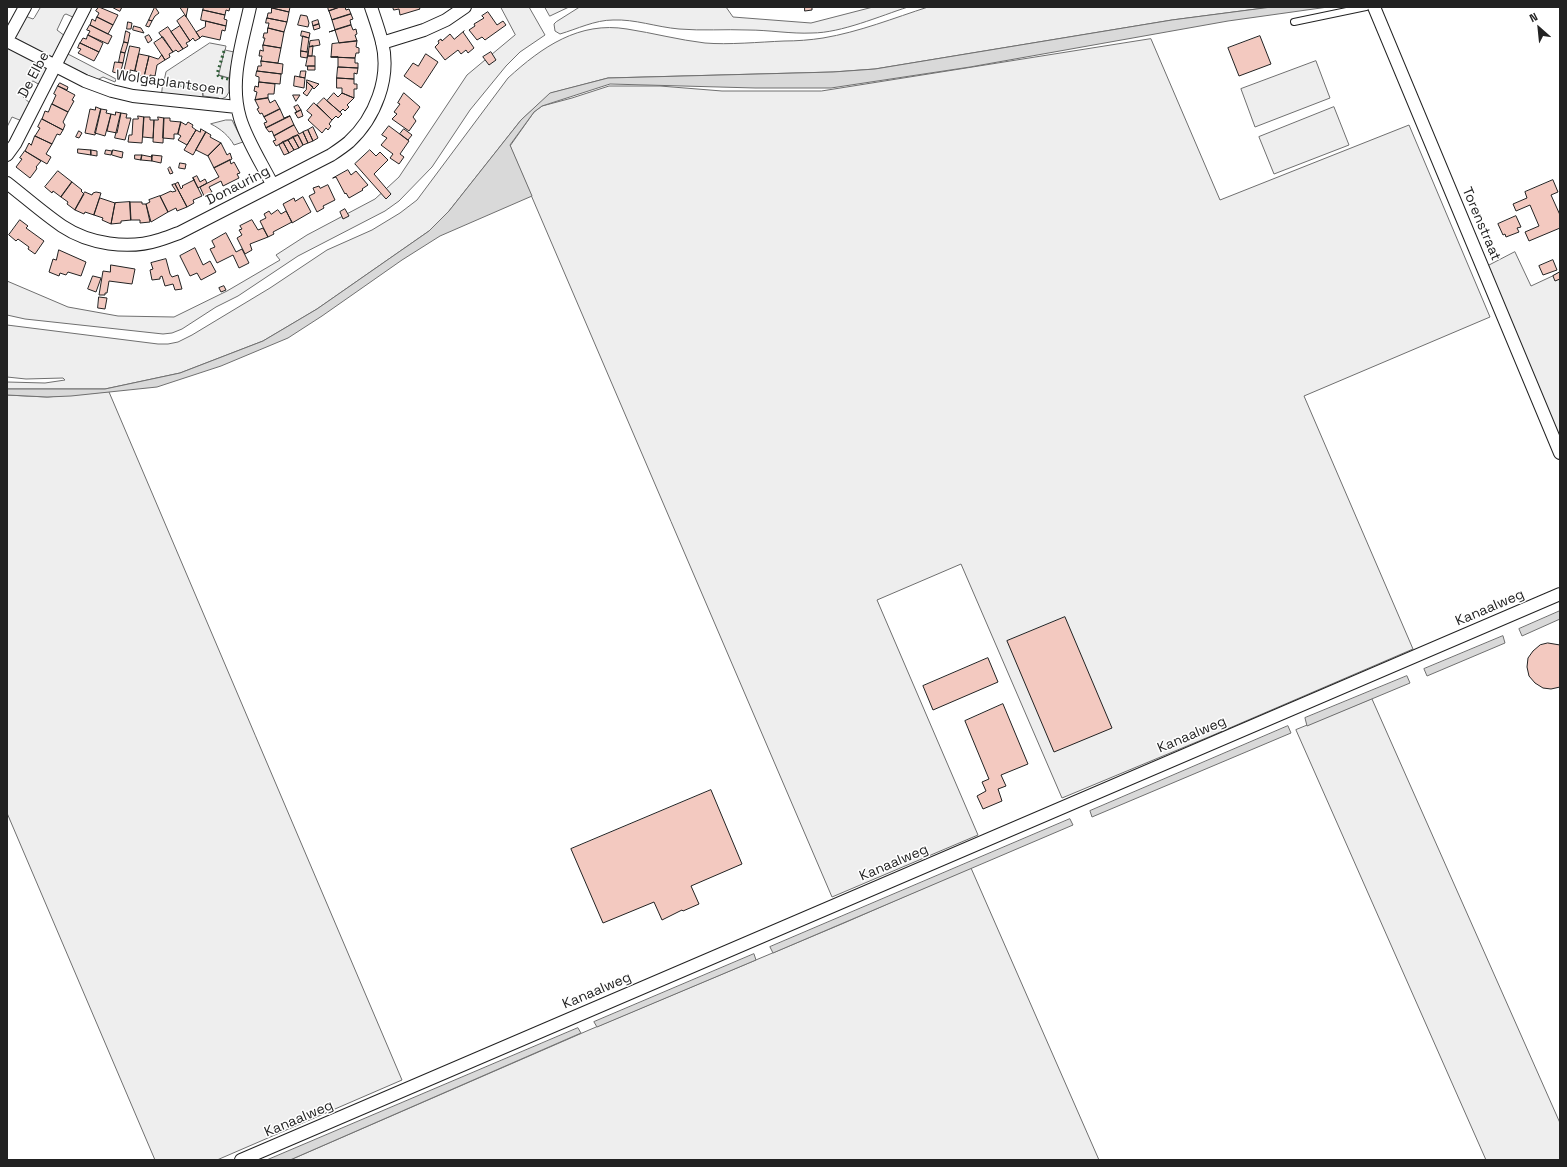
<!DOCTYPE html>
<style>
body{margin:0}
#map{position:relative;width:1567px;height:1167px;overflow:hidden;background:#fff;font-family:"Space Grotesk",sans-serif}
canvas{display:block}
.frame{position:absolute;inset:0;border:8px solid #222;pointer-events:none}
.north{position:absolute;left:1519px;top:8px;width:40px;height:40px;-webkit-text-stroke:3px #fff;paint-order:stroke;rotate:333deg;font-size:11px;font-weight:700;line-height:16px;text-align:center;color:#222}
.north::after{content:'';display:block;margin:auto;width:14px;height:18px;background:#222;clip-path:polygon(50% 0,100% 100%,50% 72%,0 100%)}
</style>
<div id="map">
<canvas width="1567" height="1167"></canvas>
<div class="frame"></div>
<div class="north">N</div>
</div>
<script>
const ctx = document.querySelector('canvas').getContext('2d');
ctx.lineJoin = 'round';
function fill(path, color) { ctx.fillStyle = color; ctx.fill(path, 'evenodd'); }
function trace(path, color, width, dash) { ctx.strokeStyle = color; ctx.lineWidth = width; ctx.lineCap = dash ? 'butt' : 'round'; ctx.setLineDash(dash || []); ctx.stroke(path); }
function write(font, color, halo, rows, align = 'center') {
  ctx.font = font + ' "Space Grotesk",sans-serif'; ctx.lineWidth = 3; ctx.setLineDash([]); ctx.textBaseline = 'middle'; ctx.strokeStyle = halo; ctx.fillStyle = color; for (const [text, x, y, turn = 0] of rows) {
    ctx.save(); ctx.translate(x, y); ctx.rotate((+turn || 0) * Math.PI / 180); ctx.textAlign = isNaN(turn) ? turn : align; if (halo) ctx.strokeText(text, 0, 0); ctx.fillText(text, 0, 0); ctx.restore();
  }
}
const green = new Path2D(`
 M41 7H80L75 18 66 14 64 15 57 30 65 36 54 58 51 59 13 38 25 16 33 19 34 18Z
 M501 7H529L545 35 520 52 506 66 470 110 432 167 399 201 385 211 298 256 238 296 216 307 182 329 172 333 163 334 25 319 7 315V281L68 307 118 316 174 317 227 291 280 260 276 255 307 235 375 199 399 177 467 75 515 35Z
 M545 7H569L550 16Z
 M580 7H726L733 17 811 23 873 7H908C880 16 841 33 812 33 791 34 769 30 748 30 725 29 702 31 679 29 656 27 635 19 613 20 595 20 577 29 560 34L555 31 554 24 556 22Z
 M928 7H1272L1172 20 875 69 833 72 608 78 551 93 521 120 449 211 429 231 317 309 263 341 180 373 105 389H7V382L45 383 65 380 63 378 26 379 7 377V325L158 344H168L178 342 192 335 270 288 327 250 372 230 400 213 417 200 508 78C542 47 579 21 627 29 653 33 679 40 705 43 728 45 760 42 784 41 797 41 810 40 823 38 859 32 894 18 928 7Z
 M1151 39 1220 200 1409 125 1490 317 1304 396 1413 649 1211 736 1062 798 961 564 877 600 978 835 832 897 510 146 534 112 542 106 572 98 609 86H660L722 91H821Z
 M210 43 226 46 220 76 229 78V92L226 97 219 100V98L203 96V90L163 85 166 72Z
 M9 47 49 67 40 85 33 81 31 82 23 97 31 104 22 121 12 117 7 127V50Z
 M66 53 116 79 115 82 103 77 97 80 75 69H72L65 66 63 60Z
 M1316 61 1330 98 1255 127 1241 89Z
 M1334 107 1349 145 1274 174 1259 137Z
 M226 120H232L243 142 234 145C229 136 221 129 211 124Z
 M1515 252 1531 286 1559 273 1560 275V438L1488 266Z
 M109 392 402 1080 217 1160H155L7 813V395L47 397Z
 M1372 699 1560 1123V1160H1486L1296 730Z
 M971 868 1099 1160H290L589 1030 844 923Z`);
fill(green, '#eee');
trace(green, '#6f6f6f', 1);
const parking = new Path2D(`
 M225 50 234 52 229 78 219 75Z
 M163 84 202 89 203 98 162 94Z`);
fill(parking, '#ededed');
trace(parking, '#6f6f6f', 1);
const water = new Path2D(`
 M1272 7H1328L1228 21 970 67 831 88H755L610 84 542 106 534 112 510 145 532 196 440 236 402 260 322 316 288 338 221 366 157 387 71 396 47 397 7 395V389H105L180 373 263 341 317 309 429 231 449 211 521 120 550 93 608 78 833 72 875 69 1172 20Z
 M1560 611V619L1522 636 1519 629Z
 M1503 636 1505 643 1427 676 1424 669Z
 M1407 676 1410 683 1307 726 1305 718Z
 M1288 726 1291 733 1092 817 1090 811Z
 M1070 819 1073 825 773 953 770 947Z
 M754 954 756 960 597 1027 594 1022Z
 M578 1028 581 1033 290 1160H267Z`);
fill(water, '#d9d9d9');
trace(water, '#6f6f6f', 1);
const building = new Path2D(`
 M99 7 118 15 113 25 97 17 99 13 96 11Z
 M112 7H122L120 11Z
 M155 7 159 13 155 16 152 21 149 20Z
 M180 7H188L186 17 185 15Z
 M204 7H230L229 11 226 10 225 15 203 10Z
 M273 7H290L289 12 272 8Z
 M328 7H340L329 11Z
 M340 7H345L346 10 349 9 351 14 332 20 329 11Z
 M393 7H419L420 9 400 15 399 9 394 10Z
 M805 7H812V10L805 11Z
 M272 8 289 12 287 22 267 18 268 13H271Z
 M203 10 225 15 224 19 227 20 226 26 201 20Z
 M488 12 497 25 503 21 506 25 485 40 482 37 477 40 469 30 475 26 474 24 484 18 482 16Z
 M351 14 353 19 350 20 351 25 329 32 335 30 332 20Z
 M185 15 200 38 195 41 193 38 190 41 177 21Z
 M301 15 307 16 309 23 308 27 298 25Z
 M97 17 113 25 108 34 90 25 92 19 95 21Z
 M267 18 287 22 284 32 268 28 269 23H266Z
 M149 20 152 21 149 27 146 26Z
 M318 20 319 24 313 26 312 22Z
 M206 21 226 26 225 31 222 30 220 40 202 36 200 38 196 32 205 27Z
 M128 22 132 23 131 29H127Z
 M319 24 320 28 314 30 313 26Z
 M90 25 112 36 108 44 88 35 90 31 87 30Z
 M351 25 353 30 356 29 357 34 355 35 357 41 339 43 335 30Z
 M134 26 141 28 144 33 133 30Z
 M180 26 190 41 186 43 188 46 183 49 171 32Z
 M168 27 183 49 178 52 176 50 173 52 159 33Z
 M268 28 284 32 281 48 263 45 265 38H263L264 33H267Z
 M126 31 130 33 128 43 124 42Z
 M302 31 310 33 309 38 301 36Z
 M464 31 463 32 474 48 468 53 466 50 461 54 458 50 445 60 435 47 439 43 438 41 441 39 442 41 450 34 454 39Z
 M88 35 103 43 99 52 80 43 83 38 86 39Z
 M149 35 152 40 148 43 145 37Z
 M303 36 309 38 307 52 301 51Z
 M1260 36 1271 64 1239 76 1228 48Z
 M163 37 173 52 169 54 170 57 165 60 154 43Z
 M319 40 320 45 309 47 310 41Z
 M357 41 356 47 359 48V53H356L355 58 331 57 332 44Z
 M124 42 128 43 125 53 121 52Z
 M80 43 99 52 94 61 78 53 81 49 78 48Z
 M263 45 281 48 278 63 261 61 262 56H259L260 50 263 51Z
 M130 46 140 48 135 71 130 70V73L124 72Z
 M313 46 312 56H308L309 47Z
 M301 51 308 52 307 58 301 57Z
 M121 52 125 53 123 63 119 62Z
 M491 52 496 60 489 65 483 57Z
 M139 54 149 56 144 77 138 75 139 72 135 71Z
 M426 54 438 62 421 88 404 76 413 63 418 66Z
 M162 55 165 60 157 65 155 76 150 75V78L144 77 149 56 158 59Z
 M308 56H315V66H306Z
 M331 57 355 58V63H358V68L338 67V57Z
 M261 61 283 64 282 74 257 71 258 66H261Z
 M115 62 123 63 120 74 113 72Z
 M308 66H315V70H308Z
 M338 67 358 68 357 74 354 73V79L337 78Z
 M257 71 281 74 280 84 259 82V77L256 76Z
 M301 71H306L305 78 300 77Z
 M295 76 305 78 304 88 294 86Z
 M337 78 354 79V84H357V89H354V98L342 93V88H337Z
 M307 80 319 84 314 89 307 82Z
 M259 82 275 84 274 94H268V98L255 100 257 92 254 91 255 86 258 87Z
 M307 82 313 87 307 96 303 93 306 90Z
 M60 83 68 87 67 90 58 86Z
 M58 86 75 95 72 100 74 101 68 112 52 104 56 95 54 94Z
 M334 93 338 97 342 93 354 98 347 105 349 107 345 111 343 109 340 112 327 101Z
 M404 93 420 107 413 117 416 121 409 131 392 119 397 114 394 112 400 104 398 103Z
 M293 95H300L296 101Z
 M268 98 270 103 275 100 280 109 264 117 262 113 260 114 257 109 259 108 255 100Z
 M324 98 342 114 338 118 336 116 332 120 317 105Z
 M314 103 332 120 329 124 331 126 328 130 326 128 322 133 308 120 312 115 307 111Z
 M52 104 68 112 63 122 65 125 63 130 42 119 45 111 48 112Z
 M298 105 301 110 295 113 297 112 294 107Z
 M96 107 101 109 95 135 85 133 90 109 95 110Z
 M101 109 107 110 106 113 111 114 105 136 95 133Z
 M280 109 284 118 290 116 266 128 264 123 267 122 264 117Z
 M301 110 303 116 298 118 295 113Z
 M116 112 121 113 117 133 107 131 111 114 115 115Z
 M121 113 127 114 126 118H131L125 140 115 138Z
 M138 116 144 117 142 143 128 142 129 135H132L133 119H138Z
 M290 116 294 125 274 136 272 131 269 132 266 128Z
 M144 117H150V120H154L153 138 143 137Z
 M158 117 164 118 163 143 153 142 154 120H158Z
 M164 118H170V121L181 122 178 134H174V139L163 138Z
 M42 119 63 130 60 135 57 134 52 144 35 136 40 128 38 127Z
 M181 122 186 125 188 122 193 125 192 127 196 130 187 145 178 140 181 136 178 134Z
 M294 125 299 134 303 132 308 143 303 145 298 135 276 146 273 141 276 140 274 136Z
 M389 126 409 141 400 154 404 157 399 164 390 158 393 154 381 145 387 138 382 135Z
 M313 127 318 138 313 141 308 130Z
 M201 129 206 132 193 155 184 150 196 130 200 132Z
 M404 129 412 135 408 140 400 134Z
 M308 130 313 141 308 143 303 132Z
 M79 131 82 133 79 138 76 137Z
 M206 132 211 135 210 137 221 143 208 156 196 150Z
 M298 135 303 145 299 148 293 137Z
 M35 136 52 144 46 154 51 157 47 164 25 151 29 143 31 145Z
 M293 137 299 148 294 150 288 140Z
 M288 140 294 150 289 153 283 142Z
 M283 142 289 153 284 155 279 145Z
 M221 143 227 155 230 153 232 159 214 168 208 156Z
 M78 149 91 150V155L78 153Z
 M91 150 97 151V156L91 155Z
 M106 150 112 151 111 155 105 154Z
 M113 150 123 152 122 158 112 155Z
 M370 150 376 156 380 152 388 160 374 174 391 194 386 199 355 164Z
 M25 151 41 161 36 167 37 168 36 170 30 178 16 167 22 159 20 158Z
 M135 155H142L141 160 135 159Z
 M142 155 152 157V155V161L141 160Z
 M152 155 162 156 161 163 152 161Z
 M230 160 231 164 234 162 240 173 237 174 239 178 223 186 221 181 209 187 212 192 204 196 200 187 219 177 214 168Z
 M180 163 186 164 185 169 179 168Z
 M170 167 173 173 170 174 168 169Z
 M348 170 351 175 356 171 368 185 362 189 363 190 349 198 346 193 345 194 336 177 333 178Z
 M58 171 72 182 61 197 53 191 52 193 45 187Z
 M197 176 200 182 205 179 207 183 198 188 193 178Z
 M193 178 202 196 193 200 194 203 187 207 175 184 178 182 181 189 183 187 182 186 194 180Z
 M1553 180 1558 192 1551 195 1560 215V228L1529 241 1525 232 1539 226 1530 205 1516 211 1513 204 1527 198 1525 192Z
 M72 182 82 190 81 191 84 194 75 210 67 204 68 202 61 197Z
 M175 184 187 207 177 211 176 208 168 212 160 196 171 191 172 192 176 191 172 185Z
 M328 185 335 200 323 206 324 208 317 212 309 196 315 193 313 188 319 186 320 188Z
 M85 192 92 195 93 193 96 192 101 193 94 215 85 212 84 214 75 210Z
 M160 196 168 212 151 222 146 204 150 202 149 200Z
 M303 197 311 212 292 223 283 204 294 198 295 201Z
 M100 198 115 203 111 224 102 220 103 218 94 215Z
 M130 202 131 220 121 221V223L111 224 115 203Z
 M130 202H142V204H146L150 222 140 223V220H131Z
 M345 209 349 216 343 219 340 212Z
 M278 210 281 214 286 211 292 222 273 232 274 234 268 237 260 221 266 218 264 214 269 211 271 214Z
 M1516 216 1521 227 1517 228 1519 232 1506 237 1505 234 1503 235 1498 224Z
 M20 220 28 226 26 228 44 241 35 254 28 249 29 247 18 239 16 241 9 235Z
 M252 220 258 230 263 228 268 237 250 244 252 250 245 254 237 238 242 235 239 230 242 229 240 226Z
 M226 233 236 252 242 249 249 263 239 268 233 255 217 263 210 249 215 247 212 241Z
 M195 248 203 265 210 261 216 272 201 280 197 273 190 276 180 256Z
 M59 250 86 262 81 276 68 272 66 275 60 273 59 276 49 272 53 259 56 260Z
 M166 259 170 274 172 277 178 275 182 289 175 290 173 284 165 286 162 276 160 277V279L152 280 150 270 153 269 151 263Z
 M1553 260 1557 270 1543 275 1539 266Z
 M111 265 135 269 132 284 109 281 107 293H105V295H99L103 271 110 272Z
 M1560 272V279L1555 281 1553 276Z
 M93 276 101 278 96 292 88 289Z
 M224 286 226 290 221 292 219 288Z
 M99 297 107 298 105 309 98 308Z
 M1065 617 1112 728 1054 752 1007 641Z
 M1548 643 1560 645V687L1551 689 1543 688 1535 683 1529 676 1527 667 1528 658 1533 651 1540 645Z
 M988 658 998 682 933 710 923 686Z
 M1003 704 1028 764 1001 775 1006 786 998 789 1002 801 983 809 977 796 986 791 982 782 989 779 965 721Z
 M711 790 742 864 691 886 699 904 683 911 682 910 662 920 654 902 603 923 571 849Z`);
fill(building, '#f3c9c0');
trace(building, '#222', 1);
const lane = new Path2D(`
 M1294 22 1366 7`);
const street = new Path2D(`
 M250 7C242 44 229 81 240 118 246 139 262 164 272 184
 M1374 7 1560 453
 M7 40 25 7
 M7 41 85 81 112 91 133 96 237 107
 M382 43 424 30 446 20 465 7
 M7 155 15 144 85 7
 M7 183C25 197 43 213 62 226 89 244 128 250 159 240 166 238 173 235 179 233L331 155C337 151 343 147 349 142 375 118 391 78 382 42 379 30 375 19 371 7
 M241 1160 1560 594`);
trace(lane, '#222', 8);
trace(street, '#222', 14);
trace(lane, '#fff', 6);
trace(street, '#fff', 12);
trace(new Path2D(`
 M224 51 217 74 219 77 228 79
 M164 83 202 88 204 91`), '#2f5e38', 3, [2, 3]);
write('14px', '#222', '#fff', [
 ["De Elbe",34,75,-62],
 ["Wolgaplantsoen",170,83,8],
 ["Donauring",238,186,-27],
 ["Torenstraat",1481,224,67],
 ["Kanaalweg",1490,608,-23],
 ["Kanaalweg",1192,735,-23],
 ["Kanaalweg",894,863,-23],
 ["Kanaalweg",597,991,-23],
 ["Kanaalweg",299,1119,-23]
]);
</script>
